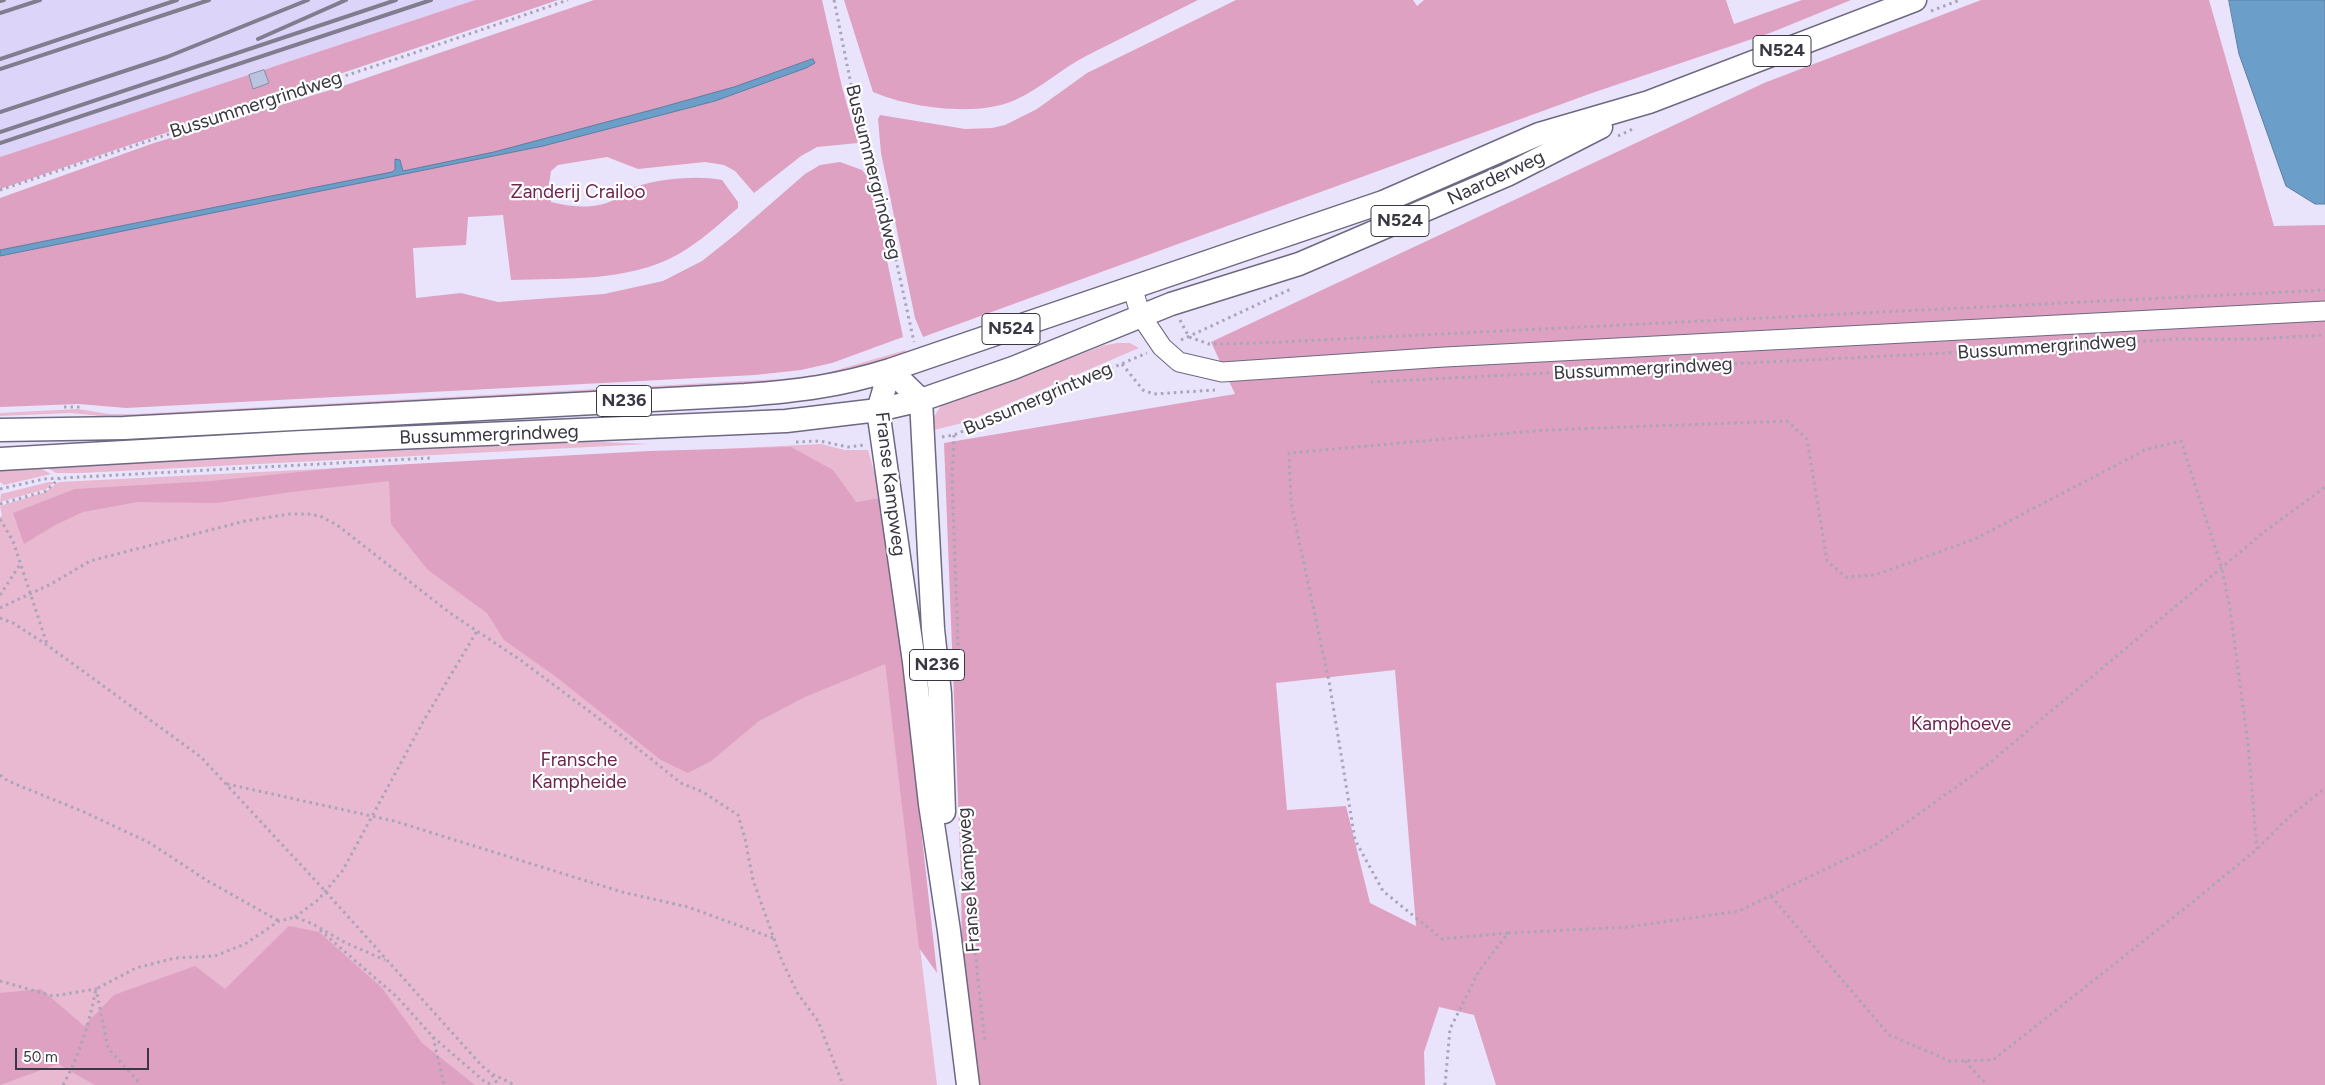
<!DOCTYPE html>
<style>
body{margin:0}
#map{position:relative;width:2325px;height:1085px;overflow:hidden;background:#e9e4fc;font-family:Figtree,sans-serif}
canvas{display:block}
.scale{position:absolute;left:15px;top:1048px;width:134px;height:22px;box-sizing:border-box;border:2px solid #393742;border-top:0;padding-left:6px;font-size:15px;line-height:18px;white-space:nowrap;color:#393742;-webkit-text-stroke:4px #fff;paint-order:stroke}
</style>
<div id="map">
<canvas width="2325" height="1085"></canvas>
<div class="scale">50 m</div>
</div>
<script>
const ctx = document.querySelector('canvas').getContext('2d');
ctx.lineJoin = 'round';
function fill(path, color) { ctx.fillStyle = color; ctx.fill(path, 'evenodd'); }
function trace(path, color, width, dash) { ctx.strokeStyle = color; ctx.lineWidth = width; ctx.lineCap = dash ? 'butt' : 'round'; ctx.setLineDash(dash || []); ctx.stroke(path); }
function write(font, color, halo, rows, align = 'center') {
  ctx.font = font + ' Figtree,sans-serif'; ctx.lineWidth = 4.5; ctx.setLineDash([]); ctx.textBaseline = 'middle'; ctx.strokeStyle = halo; ctx.fillStyle = color; for (const [text, x, y, turn = 0] of rows) {
    ctx.save(); ctx.translate(x, y); ctx.rotate((+turn || 0) * Math.PI / 180); ctx.textAlign = isNaN(turn) ? turn : align; if (halo) ctx.strokeText(text, 0, 0); ctx.fillText(text, 0, 0); ctx.restore();
  }
}
fill(new Path2D(`
 M0 0H475L0 157Z`), '#ddd5f9');
fill(new Path2D(`
 M1117 343H1130L1139 348 966 422 930 431 932 420 942 404 978 390 998 386 1102 346Z
 M906 350 904 353 865 367 791 382 123 418 70 413 0 416V413L78 409 109 414H137L782 379 823 374Z
 M557 440 649 444 82 473H56L44 466Z
 M821 444 845 450H868L879 489V498L856 502 885 664 937 1085H0V517L2 516 0 506 45 492 59 482Z
 M0 466H36L51 474 4 485 0 482Z
 M49 482H55L46 489 0 502 1 494Z`), '#e8b9d1');
fill(new Path2D(`
 M475 0H558L0 189V157Z
 M594 0H822L842 87 858 143 817 147 801 156 754 193 735 171 724 165 705 162 638 169 607 157 558 165 551 171 548 191 551 202C571 207 597 210 615 199 619 196 623 192 627 190 653 179 696 175 722 180L738 202V208C718 225 700 242 677 255 627 282 566 278 511 280L503 215 468 217 466 245 413 248 416 298 461 293 498 302 604 294 663 281 702 261 736 234 805 174 820 165 840 162 862 170 870 179 903 337 832 363 801 370 755 375 126 408 79 404 0 407V198L154 143 337 88Z
 M844 0H1198C1161 19 1123 37 1086 56 1061 69 1040 89 1015 100 978 117 910 108 873 92Z
 M1236 0H1413L1417 6 1424 0H1726L1734 24 1802 0H1858H1851L1770 33 1592 93 923 337 915 318 881 153 878 119 880 115 965 129 992 128 1005 125 1037 109 1087 73Z
 M1981 0H2209L2274 226 2325 225V1085H1496L1474 1015 1439 1007 1424 1052 1425 1085H979L962 966 961 877 944 443 1235 394 1211 342 1764 83ZM1395 670 1416 926 1370 903 1346 806 1287 810 1276 683Z
 M791 447 833 470 856 502 879 498 903 666 937 973 919 948 885 664 805 697 759 721 711 761 688 773 661 760 555 676 504 640 487 613 428 570 391 524 389 481 291 492 217 503 137 502 83 512 55 525 24 544 13 513 75 489 211 481 338 468 649 451Z
 M289 926 319 932 382 988 422 1043 475 1085H95L58 1064 0 1085V993L41 989 84 1026 114 995 195 966 225 989Z`), '#dea1c1');
const water = new Path2D(`
 M2229 0H2325V204H2315L2286 186 2239 54Z
 M813 59 815 63 806 68 715 101 543 146 0 256V250L392 172 395 170V159L400 160 403 171 494 152 659 108 734 87Z`);
fill(water, '#6b9ec9');
trace(water, '#5c7fa0', 1);
const building = new Path2D(`
 M264 70 269 83 253 89 249 75Z`);
fill(building, '#bac4e0');
trace(building, '#848ea8', 1);
const minor = new Path2D(`
 M1132 287 1141 316 1162 347 1179 362 1222 372 1445 357 2325 311`);
const major = new Path2D(`
 M890 370 878 410 914 662 930 804 949 931 968 1085
 M890 370 921 400 933 629 940 694 944 812
 M0 430 124 428 745 395C798 391 839 386 890 370L1383 202 1539 134 1649 102 1915 0
 M0 459 302 442 786 421 878 410 921 400 1013 368 1171 304 1299 264 1507 175 1601 127`);
trace(minor, '#6e6882', 21);
trace(major, '#6e6882', 25);
trace(new Path2D(`
 M834 0 856 109 875 164 914 342
 M1931 11 1960 0
 M1618 136 1635 128
 M0 190 408 55 568 0
 M1180 320 1189 337 1209 344 1259 343 2325 290
 M1181 340 1291 289
 M1122 364 1143 390 1154 394 1215 390
 M1371 382 2025 349 2177 339H2256L2325 335
 M64 407H83
 M954 435 952 479 959 671
 M942 437 954 435 1147 353
 M796 442 820 441 848 447 864 445
 M0 489 44 479 430 458
 M0 504 46 491 60 478
 M0 519 13 541 47 644
 M0 595 21 563
 M0 608 51 584 90 561 245 521 290 514H308L320 516 337 525 450 613 519 659 621 735 681 783 703 792 738 815 745 839 753 880 782 961 798 994 818 1021 843 1085
 M0 618 13 623 47 645 201 757 326 892 482 1066 492 1074 515 1085
 M0 775 8 781 84 812 150 843 206 880 279 921
 M227 784 394 821 622 892 688 907 773 938
 M964 817 969 896 985 1043
 M1771 896 1889 1035 1950 1061 1993 1060 2194 901 2257 849 2289 817 2325 788
 M295 917 318 900 343 870 424 720 477 631
 M320 930 397 997 433 1037 484 1081 492 1085
 M1508 933 1442 939 1383 891 1355 840 1329 681 1291 503 1289 453 1545 430 1787 421 1807 439 1827 561 1846 577 1875 575 1975 539 2145 450 2181 441 2222 569 2230 609 2248 744 2257 849
 M0 981 53 996 96 989 108 1048 141 1085
 M433 1037 444 1085
 M1965 1061 1987 1085
 M492 1075 498 1085
 M63 1085C80 1054 89 1024 96 989L136 968 175 958 215 956 245 944 279 921 295 917 313 924 346 943 385 960
 M1445 1085 1450 1029 1479 971 1508 933 1628 927 1739 911 1875 845 1987 765 2264 532 2325 487`), '#a9a5b8', 3, [2.5, 4]);
trace(minor, '#fff', 19);
trace(major, '#fff', 22);
trace(new Path2D(`
 M0 1 4 0
 M0 13 40 0
 M258 39 346 0
 M0 59 177 0
 M0 69 209 0
 M0 112 167 57 308 0
 M0 132 396 0
 M0 143 431 0`), '#807d8e', 4);
for (const [x, y, w] of [
 [1782,51,58],
 [1400,221,58],
 [1011,329,58],
 [624,401,55],
 [937,665,55]
]) { const box = new Path2D(); box.roundRect(x - w / 2, y - 15.5, w, 31, 4); ctx.fillStyle = '#fff'; ctx.fill(box); trace(box, '#393742', 1); }
write('bold 18px', '#393742', null, [
 ["N524",1782,51],
 ["N524",1400,221],
 ["N524",1011,329],
 ["N236",624,401],
 ["N236",937,665]
]);
write('19px', '#393742', '#fff', [
 ["Bussummergrindweg",256,105,-18],
 ["Bussummergrindweg",873,172,76],
 ["Naarderweg",1496,178,-25],
 ["Bussummergrindweg",2047,347,-4],
 ["Bussummergrindweg",1643,369,-3],
 ["Bussumergrintweg",1038,399,-23],
 ["Bussummergrindweg",489,435,-2],
 ["Franse Kampweg",890,484,83],
 ["Franse Kampweg",969,880,-94]
]);
write('19px', '#6d2551', '#fff', [
 ["Zanderij Crailoo",578,192],
 ["Kamphoeve",1961,724],
 ["Fransche",579,760],
 ["Kampheide",579,782]
]);
</script>
